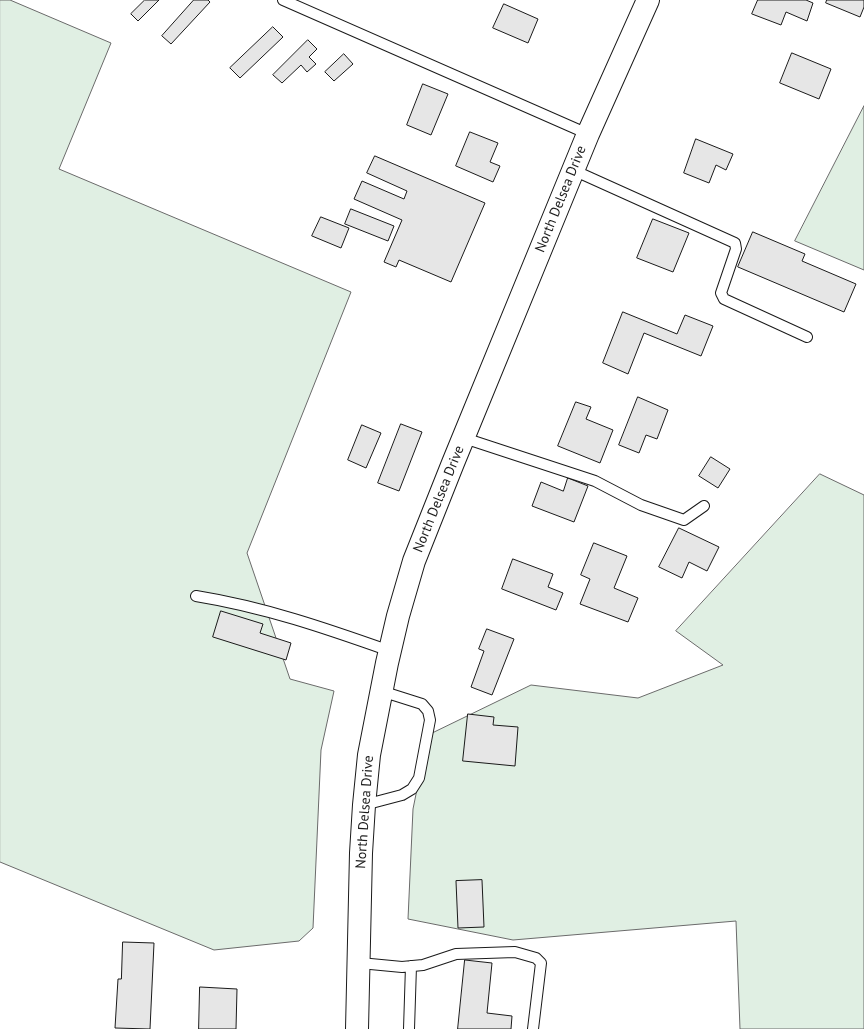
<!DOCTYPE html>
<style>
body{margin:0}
canvas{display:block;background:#fff}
</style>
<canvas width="864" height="1029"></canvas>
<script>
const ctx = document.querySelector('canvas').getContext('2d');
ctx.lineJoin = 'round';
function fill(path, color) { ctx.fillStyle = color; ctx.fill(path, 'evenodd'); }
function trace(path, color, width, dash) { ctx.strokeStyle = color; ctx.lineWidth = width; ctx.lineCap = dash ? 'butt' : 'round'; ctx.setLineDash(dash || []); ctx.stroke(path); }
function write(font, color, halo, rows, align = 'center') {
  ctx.font = font + ' "PT Sans",sans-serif'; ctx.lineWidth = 3; ctx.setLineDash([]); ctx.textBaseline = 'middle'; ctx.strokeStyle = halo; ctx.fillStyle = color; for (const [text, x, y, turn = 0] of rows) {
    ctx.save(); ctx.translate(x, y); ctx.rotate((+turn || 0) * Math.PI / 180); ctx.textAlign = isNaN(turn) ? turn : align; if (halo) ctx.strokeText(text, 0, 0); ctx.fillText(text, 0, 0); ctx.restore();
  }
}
const green = new Path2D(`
 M0 0H10L111 43 59 169 351 292 247 553 290 679 334 691 321 750 313 928 299 941 214 950 0 862Z
 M864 106V270L795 241Z
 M820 474 864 495V1029H740L736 921 513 940 408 919 413 809 428 735 531 685 638 698 723 665 676 631Z`);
fill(green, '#e0efe3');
trace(green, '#6a6a6a', 1);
const building = new Path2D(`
 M145 0H159L138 21 131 14Z
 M194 0H208L210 2 171 44 162 36Z
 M758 0H806L813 3 807 21 786 12 781 25 752 14Z
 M827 0H864V7L860 17 826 3Z
 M504 4 538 19 528 43 493 28Z
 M273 27 283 37 240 78 230 68Z
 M308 40 317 49 309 57 316 64 307 72 301 65 282 83 273 75Z
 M792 53 831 69 819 99 780 83Z
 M344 54 353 64 334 81 325 72Z
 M423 84 448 94 431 135 407 125Z
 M470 132 498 143 490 162 500 166 493 182 456 166Z
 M696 139 733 154 726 170 716 165 709 183 684 173Z
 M375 156 485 203 451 282 399 260 396 267 384 262 402 220 354 199 362 181 404 199 407 191 367 173Z
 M351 209 394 226 388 241 345 224Z
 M321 217 349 228 341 248 312 236Z
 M653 219 689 233 673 272 637 258Z
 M753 232 805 254 802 261 856 284 844 312 738 267Z
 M623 312 677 334 685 315 713 326 701 356 644 333 628 374 603 363Z
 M638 397 668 410 657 439 646 435 639 453 619 445Z
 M576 402 591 407 586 419 613 430 600 463 558 446Z
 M401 424 422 432 399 491 378 483Z
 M362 425 381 433 366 468 348 460Z
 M711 457 730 469 718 488 699 476Z
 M568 478 588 486 574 522 532 506 541 482 563 491Z
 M679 528 719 547 707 571 689 562 682 578 659 567Z
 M594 543 627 556 614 588 638 598 628 622 580 604 590 579 581 575Z
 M513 559 553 574 548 587 563 593 556 610 502 589Z
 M221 611 263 624 260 633 291 643 286 660 213 637Z
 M487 629 514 639 492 695 471 687 484 651 479 649Z
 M468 714 494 717 493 725 518 727 515 766 463 761Z
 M482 880 484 927 458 928 456 881Z
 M123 942 154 943 150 1029 115 1028 118 979H121Z
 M465 960 492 963 487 1013 512 1016 511 1029H458Z
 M200 987 237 989 236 1029H199Z`);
fill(building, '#e6e6e6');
trace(building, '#1a1a1a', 1);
const lane = new Path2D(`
 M283 0 588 134
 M573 170 735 243 736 249 721 293 724 299 807 337
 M464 438 595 481 641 505 684 520 704 506
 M196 596C264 607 325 628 390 651
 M364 805 402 795 412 789 419 778 430 720 428 711 422 704 381 691
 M360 963 402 967 423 965 456 954 515 952 536 958 541 963 533 1029
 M409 1029 411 966`);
const primary = new Path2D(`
 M357 1029 361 853 364 805 369 755 387 663 398 616 414 561 453 463 588 134 648 0`);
trace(lane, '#1a1a1a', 12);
trace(primary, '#1a1a1a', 24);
trace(lane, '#fff', 10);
trace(primary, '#fff', 22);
write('14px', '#1a1a1a', '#fff', [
 ["North Delsea Drive",561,199,-68],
 ["North Delsea Drive",439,499,-68],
 ["North Delsea Drive",365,812,-86]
]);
</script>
